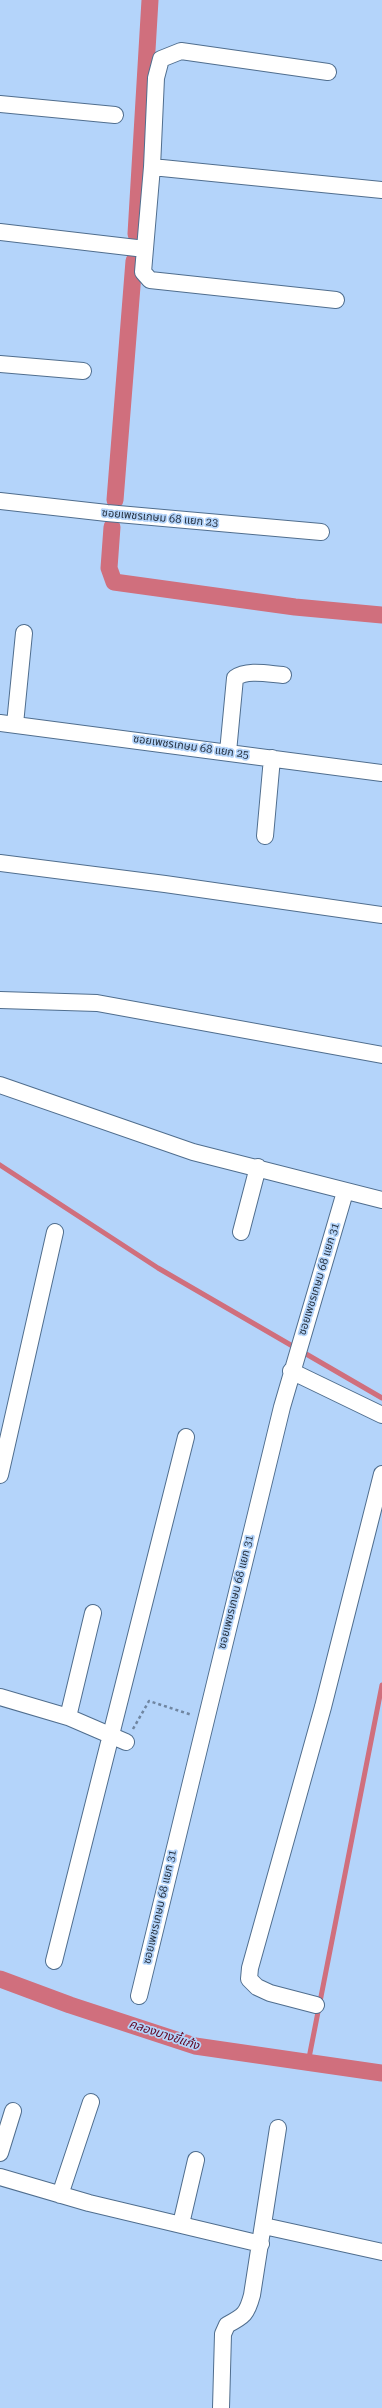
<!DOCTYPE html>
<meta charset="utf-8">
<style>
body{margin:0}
canvas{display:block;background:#b4d4fa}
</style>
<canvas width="382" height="2408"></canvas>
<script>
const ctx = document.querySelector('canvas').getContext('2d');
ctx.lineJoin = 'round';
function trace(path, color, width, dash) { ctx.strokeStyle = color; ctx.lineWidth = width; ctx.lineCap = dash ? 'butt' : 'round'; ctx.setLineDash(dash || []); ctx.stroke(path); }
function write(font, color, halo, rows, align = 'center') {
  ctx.font = font + ' "Roboto Serif","Noto Sans Thai",serif'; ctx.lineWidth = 3.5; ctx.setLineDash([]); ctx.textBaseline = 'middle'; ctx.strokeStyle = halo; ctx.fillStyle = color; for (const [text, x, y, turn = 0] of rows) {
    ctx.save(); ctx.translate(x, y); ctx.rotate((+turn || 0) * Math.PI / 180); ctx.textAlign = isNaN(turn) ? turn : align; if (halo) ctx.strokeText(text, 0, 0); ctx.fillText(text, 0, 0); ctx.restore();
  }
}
trace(new Path2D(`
 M0 1165 158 1268 382 1398
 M308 2063 382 1685`), '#d06f7d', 5);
trace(new Path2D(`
 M136 234 150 0
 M115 500 134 261
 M112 527 109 568 114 582 295 607 382 615
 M0 1979 70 2005 195 2046 382 2073`), '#d06f7d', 17);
const minor = new Path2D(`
 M328 72 181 51 161 59 156 78 152 167 143 272 150 280 336 300
 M0 104 115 115
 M152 167 382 190
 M0 232 145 249
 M0 364 83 371
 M0 501 107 513 321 532
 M0 723 382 773
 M15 724 24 633
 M228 752 235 678C247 669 269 674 283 675
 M265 836 272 758
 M0 863 165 884 382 915
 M0 1000 97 1003 382 1055
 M0 1085 193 1152 382 1200
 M241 1232 258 1167
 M291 1371 382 1415
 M0 1475 55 1232
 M0 1697 68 1717 126 1742
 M68 1717 93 1613
 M54 1961 186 1437
 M139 1996 282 1407 345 1192
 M316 2005 270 1993 257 1987 249 1979 250 1968 323 1707 382 1474
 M0 2153 13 2111
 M0 2177 89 2203 261 2244
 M60 2195 91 2102
 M181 2224 196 2160
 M264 2226 382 2252
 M221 2408 223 2334 227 2325C244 2316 247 2314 252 2295L278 2128`);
trace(minor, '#506e8e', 18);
trace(new Path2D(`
 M133 1729 149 1701 192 1715`), '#7086a1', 2.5, [3, 3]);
trace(minor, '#fff', 16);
write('11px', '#263241', '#b4d4fa', [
 ["ซอยเพชรเกษม 68 แยก 23",160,518,5],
 ["ซอยเพชรเกษม 68 แยก 25",191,747,8],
 ["ซอยเพชรเกษม 68 แยก 31",319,1279,-73],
 ["ซอยเพชรเกษม 68 แยก 31",236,1592,-76],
 ["ซอยเพชรเกษม 68 แยก 31",160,1907,-77]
]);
write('italic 12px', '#610421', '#b4d4fa', [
 ["คลองบางขี้แก้ง",164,2035,18]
]);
</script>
